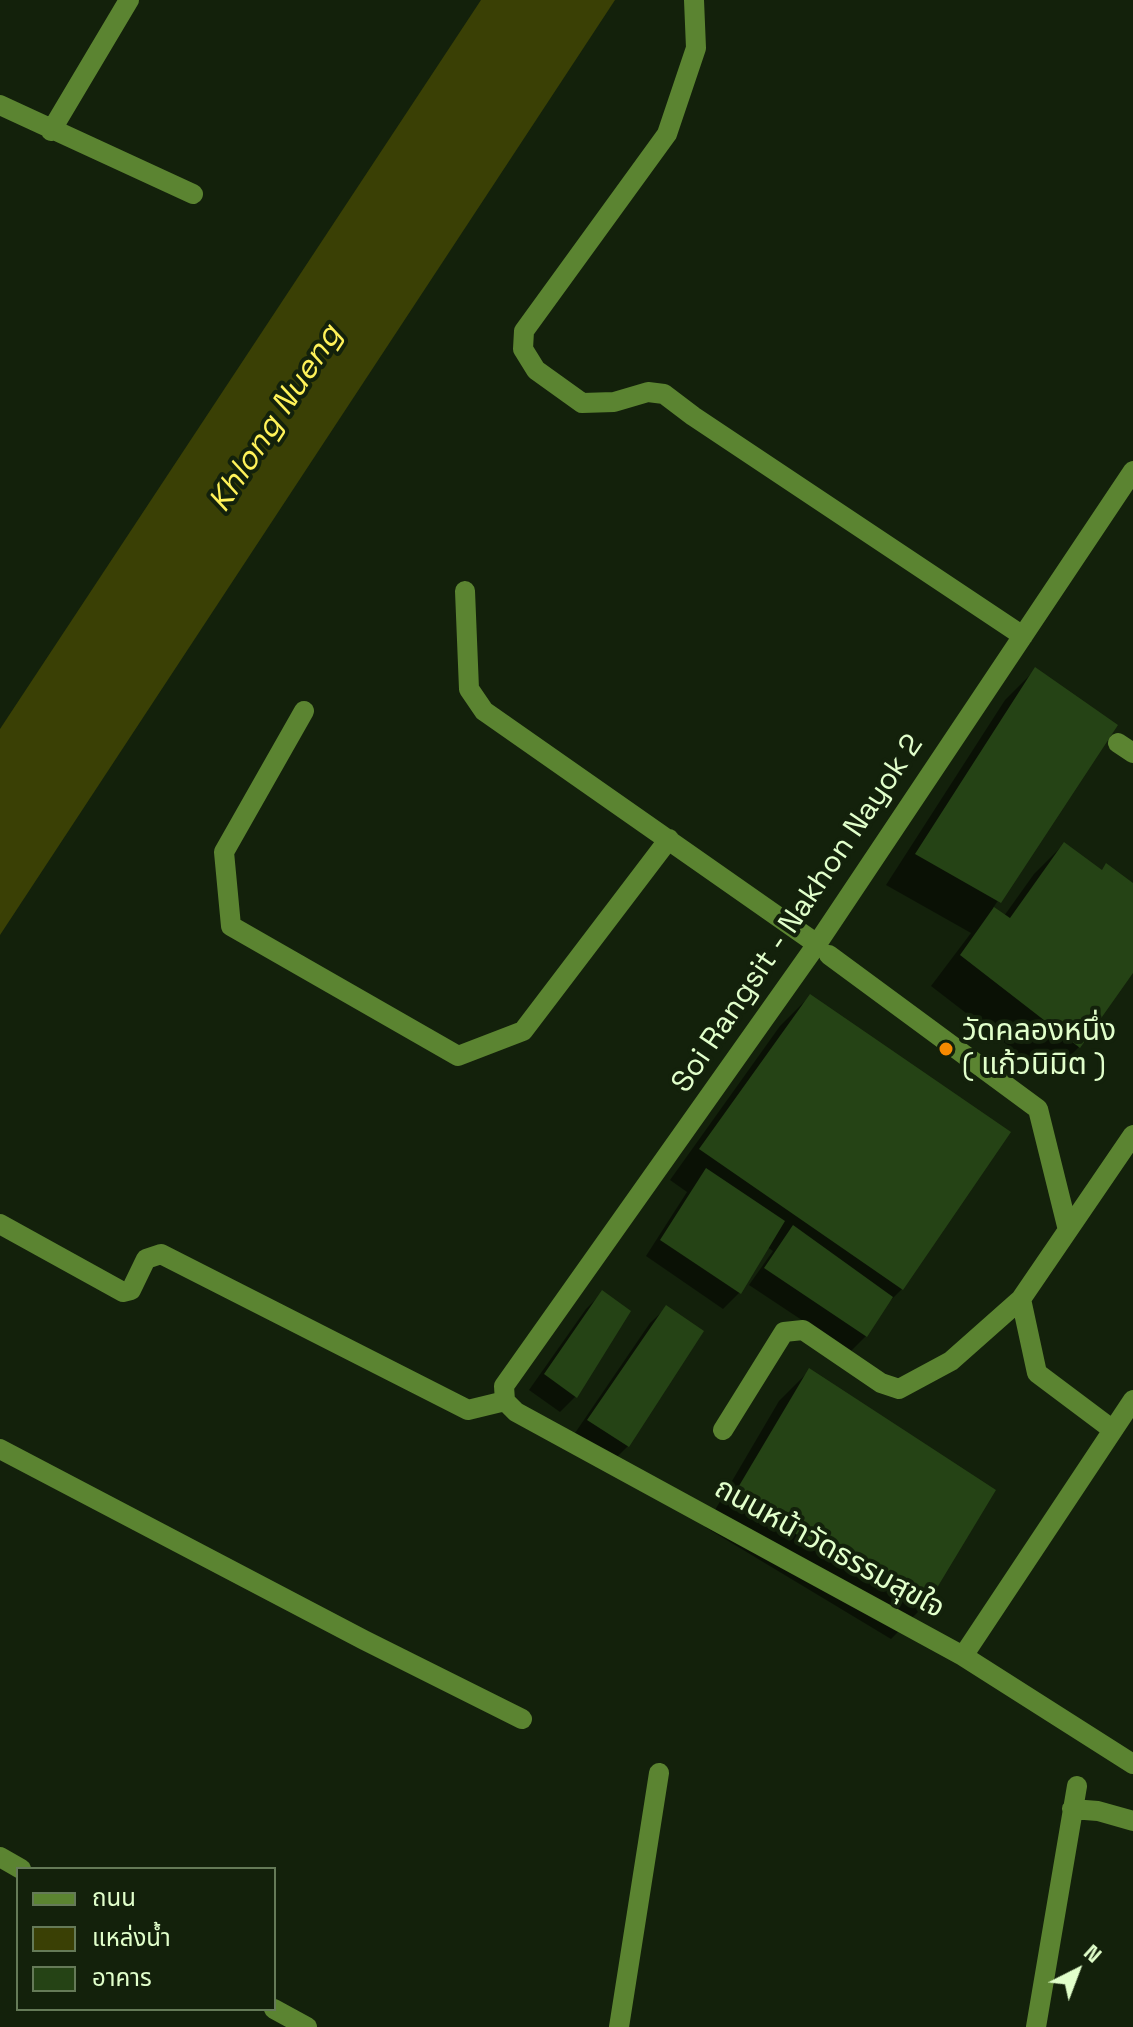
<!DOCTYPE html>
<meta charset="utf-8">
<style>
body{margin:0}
#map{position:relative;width:1133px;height:2027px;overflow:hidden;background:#13210b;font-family:"Space Grotesk","Noto Sans Thai",sans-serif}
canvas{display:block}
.legend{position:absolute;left:16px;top:1867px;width:260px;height:144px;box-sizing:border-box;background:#13210b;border:2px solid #657a58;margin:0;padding:10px 14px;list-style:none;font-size:24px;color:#e1ffcb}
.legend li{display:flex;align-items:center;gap:16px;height:40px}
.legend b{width:40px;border:2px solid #657a58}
.north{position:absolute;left:1037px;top:1931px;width:80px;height:80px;-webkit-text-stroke:6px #13210b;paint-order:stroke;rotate:42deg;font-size:22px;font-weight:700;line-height:32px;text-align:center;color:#e1ffcb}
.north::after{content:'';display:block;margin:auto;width:28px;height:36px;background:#e1ffcb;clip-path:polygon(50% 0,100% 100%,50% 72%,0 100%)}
</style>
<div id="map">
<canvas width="1133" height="2027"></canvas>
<ul class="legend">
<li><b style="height:10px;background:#5b8431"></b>ถนน</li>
<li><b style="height:22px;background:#3a4005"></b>แหล่งน้ำ</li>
<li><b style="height:22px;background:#254315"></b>อาคาร</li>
</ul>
<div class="north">N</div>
</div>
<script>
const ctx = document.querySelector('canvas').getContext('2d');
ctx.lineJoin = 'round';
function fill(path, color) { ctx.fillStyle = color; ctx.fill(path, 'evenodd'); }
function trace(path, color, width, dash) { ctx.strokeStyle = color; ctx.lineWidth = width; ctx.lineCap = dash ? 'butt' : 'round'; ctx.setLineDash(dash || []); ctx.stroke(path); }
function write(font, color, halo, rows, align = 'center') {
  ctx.font = font + ' "Space Grotesk","Noto Sans Thai",sans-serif'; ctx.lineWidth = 8; ctx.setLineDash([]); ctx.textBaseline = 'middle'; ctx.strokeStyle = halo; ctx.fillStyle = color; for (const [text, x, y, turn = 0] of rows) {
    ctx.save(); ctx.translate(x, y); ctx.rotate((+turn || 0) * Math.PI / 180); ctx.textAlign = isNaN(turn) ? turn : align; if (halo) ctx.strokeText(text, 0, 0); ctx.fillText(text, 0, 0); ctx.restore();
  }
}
fill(new Path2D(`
 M481 0H615L0 935V729Z`), '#3a4005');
fill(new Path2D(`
 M1035 670 1116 725 993 908 1004 916 1034 874 1064 844 1100 872 1133 885V970L1079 1047 1049 1077 931 986 971 933 886 885 1005 700Z
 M810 996 902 1289 886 1305 866 1336 850 1352 749 1285 773 1251 767 1247 739 1293 723 1309 646 1256 687 1192 670 1180 780 1026Z
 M602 1293 576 1396 560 1412 529 1390 586 1309Z
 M666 1308 701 1332 628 1446 612 1462 573 1436 650 1323Z
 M809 1371 921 1609 891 1639 705 1527 779 1401Z`), '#0007');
fill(new Path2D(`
 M1035 667 1118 725 1001 903 915 854Z
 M1064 842 1102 870 1106 863 1133 883V973L1080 1048 960 955 994 907 1010 918Z
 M810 994 1011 1132 903 1290 699 1149Z
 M706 1168 785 1221 741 1294 660 1240Z
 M793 1225 893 1297 867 1337 764 1268Z
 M602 1290 631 1311 577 1398 544 1374Z
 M666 1305 704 1331 629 1447 587 1420Z
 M809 1368 996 1490 923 1611 733 1496Z`), '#254315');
trace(new Path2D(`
 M694 0 696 48 667 134 524 331 523 349 536 370 582 403 614 402 648 392 664 394 693 416 1023 636
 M0 105 193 194
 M51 131 129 0
 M1133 471 817 944 504 1386 505 1401 516 1412 963 1656 1133 1764
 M465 591 469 689 484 711 817 944
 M304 711 224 852 231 926 458 1056 523 1031 669 839
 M1118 743 1133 753
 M829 955 1038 1109 1068 1230
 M0 1224 123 1292 131 1290 146 1259 161 1254 468 1410 505 1401
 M1021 1299 1037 1373 1113 1430
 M723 1430 784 1332 803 1330 881 1383 899 1389 951 1361 1021 1299 1133 1135
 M0 1449 364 1640 522 1719
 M963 1656 1133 1400
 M1072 1809 1098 1811 1133 1821
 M0 1857 21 1869
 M274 2009 307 2027
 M619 2027 659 1773
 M1036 2027 1077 1786`), '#5b8431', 20);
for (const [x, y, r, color] of [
 [946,1049,8,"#f68900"]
]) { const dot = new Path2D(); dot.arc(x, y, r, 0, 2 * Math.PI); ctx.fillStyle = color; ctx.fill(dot); trace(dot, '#13210b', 3); }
write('30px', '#e1ffcb', '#13210b', [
 ["Soi Rangsit - Nakhon Nayok 2",798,914,-56],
 ["ถนนหน้าวัดธรรมสุขใจ",829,1549,29]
]);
write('30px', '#e1ffcb', '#13210b', [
 ["วัดคลองหนึ่ง",962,1032],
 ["( แก้วนิมิต )",962,1066]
], 'left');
write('italic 32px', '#fff259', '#13210b', [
 ["Khlong Nueng",276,419,-57]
]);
</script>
